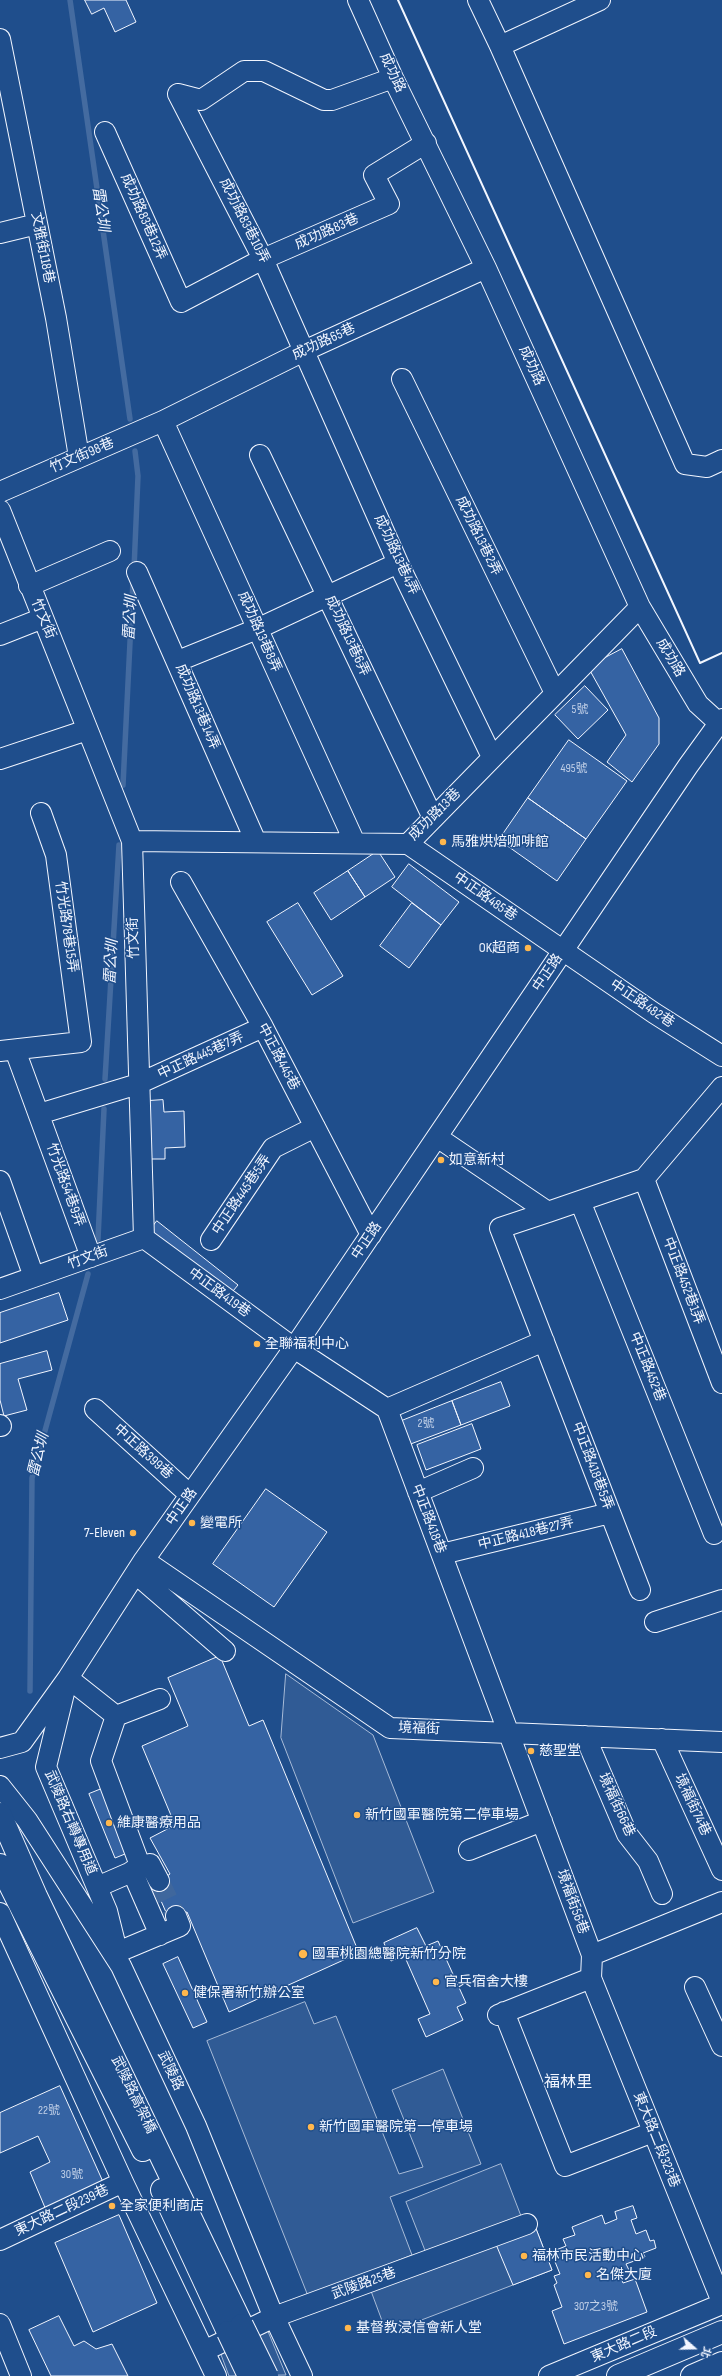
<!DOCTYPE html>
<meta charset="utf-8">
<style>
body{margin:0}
#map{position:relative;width:722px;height:2376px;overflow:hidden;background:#1f4e8c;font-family:"Sofia Sans Condensed","Noto Sans TC",sans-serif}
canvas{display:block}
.north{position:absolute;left:674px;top:2328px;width:40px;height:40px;-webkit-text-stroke:3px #1f4e8c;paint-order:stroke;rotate:110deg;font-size:11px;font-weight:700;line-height:16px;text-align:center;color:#f2f6ff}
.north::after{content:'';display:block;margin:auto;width:14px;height:18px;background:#f2f6ff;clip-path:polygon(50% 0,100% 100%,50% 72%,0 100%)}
</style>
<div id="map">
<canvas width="722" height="2376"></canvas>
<div class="north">北</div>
</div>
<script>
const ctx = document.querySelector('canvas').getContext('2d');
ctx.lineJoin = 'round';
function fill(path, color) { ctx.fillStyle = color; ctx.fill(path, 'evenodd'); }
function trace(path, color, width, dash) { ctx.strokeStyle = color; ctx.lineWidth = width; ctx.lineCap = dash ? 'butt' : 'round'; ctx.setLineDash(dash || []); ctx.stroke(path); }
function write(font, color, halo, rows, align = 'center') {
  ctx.font = font + ' "Sofia Sans Condensed","Noto Sans TC",sans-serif'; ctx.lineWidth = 3; ctx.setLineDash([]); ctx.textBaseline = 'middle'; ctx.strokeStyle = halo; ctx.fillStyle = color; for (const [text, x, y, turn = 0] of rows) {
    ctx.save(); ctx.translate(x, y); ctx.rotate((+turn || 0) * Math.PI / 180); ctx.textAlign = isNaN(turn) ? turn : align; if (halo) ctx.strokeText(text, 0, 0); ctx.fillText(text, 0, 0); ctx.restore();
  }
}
const built = new Path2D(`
 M286 1674 373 1735 434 1892 353 1923 281 1738Z
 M305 2002 314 2024 336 2016 399 2174 423 2167 392 2090 443 2069 481 2164 390 2197 412 2255 308 2296 207 2041Z
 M501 2164 521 2216 426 2253 406 2202Z
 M535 2226 552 2270 411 2324 384 2326 371 2291Z
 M267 2329 286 2375 229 2376 220 2352Z`);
fill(built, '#305b95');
trace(built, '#a8bbd7', 1);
trace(new Path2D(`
 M70 0 130 419
 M134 569 138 476 135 451
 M123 785 133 581
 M105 1079 119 845
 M98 1239 104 1109
 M30 1691 32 1478 88 1274`), '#446ba0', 5.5);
const building = new Path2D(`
 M85 0H126L136 22 115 32 104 8 92 14Z
 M622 649 659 718V744L632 782 607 762 626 735 588 667Z
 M585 686 608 710 578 739 555 715Z
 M569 740 627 781 586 839 528 798Z
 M528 798 586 839 557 881 499 840Z
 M378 851 395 877 365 897 348 871Z
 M409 864 459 902 441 925 392 887Z
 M348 871 365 897 331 920 314 893Z
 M298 903 343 976 312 995 267 922Z
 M412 903 441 925 409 968 380 946Z
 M163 1100 164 1112 184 1111 185 1147 165 1148V1159H150L148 1101Z
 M157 1221 238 1285 228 1297 148 1233Z
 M59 1293 68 1320 0 1343V1313Z
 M47 1351 52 1370 18 1379 27 1410 4 1416 0 1400V1364Z
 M501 1382 510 1406 461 1425 452 1401Z
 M452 1401 461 1425 408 1445 399 1422Z
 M472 1424 481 1449 426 1470 417 1445Z
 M266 1489 327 1532 274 1607 213 1564Z
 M220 1656 249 1726 263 1720 359 1953 229 2012 187 1912 169 1919 154 1885 170 1874 150 1838 175 1825 142 1746 188 1726 168 1678Z
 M104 1788 130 1852 115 1858 89 1794Z
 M417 1928 426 1946 438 1941 466 2003 457 2007 463 2020 426 2037 418 2019 430 2014 404 1955 391 1961 384 1943Z
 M178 1957 207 2022 193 2028 163 1964Z
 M60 2086 104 2184 46 2210 30 2172 50 2162 38 2136 0 2153V2113Z
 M633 2206 637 2218 631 2220 636 2234 646 2230 650 2241 654 2240 656 2248 643 2253 645 2257 626 2264 629 2270 619 2273 623 2283 635 2279 647 2312 564 2344 552 2311 562 2307 554 2285 557 2283 554 2276 560 2274 551 2252 566 2246 563 2239 575 2235 572 2227 602 2215 605 2224 617 2219 615 2212Z
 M119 2215 157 2303 93 2332 55 2243Z
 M535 2226 552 2270 513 2285 495 2242Z
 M59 2316 74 2346 84 2341 96 2349 112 2344 128 2376H51L29 2330Z`);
fill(building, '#3563a3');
trace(building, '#f2f6ff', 1);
trace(new Path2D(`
 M159 1881 176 1916`), '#3f679d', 20, [20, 10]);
const minor = new Path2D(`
 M358 0 393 78 486 268 640 607 698 704 722 726
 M478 0 500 46
 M600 0 500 46 685 464 707 467 722 460
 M0 39 56 318 79 457
 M178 94 263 259 398 563 492 757
 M178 94 201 100 244 71H264L324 100H332L393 78
 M105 132 181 302 263 259 389 204 374 175 426 143
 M0 233 37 224
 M402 379 555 693
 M163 421 355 843
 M260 455 433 818
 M0 492 163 421 304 351 486 268
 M0 510 132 841 144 1238
 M137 572 256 842
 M29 586 110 551
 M0 635 43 618
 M178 661 257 629 398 563
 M0 759 87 730
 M132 841 408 844 640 607
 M408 844 654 1013 722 1056
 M181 882 263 1027 371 1235
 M15 1050 91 1257
 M0 1051 81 1042 56 855 41 813
 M39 1114 138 1084 263 1027
 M437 1137 548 1212 644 1179 722 1087
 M644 1179 722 1383
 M0 1181 34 1277
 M580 1201 714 1534
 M548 1212 500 1228 640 1590
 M144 1238 294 1348 387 1409 592 1955 591 1978 498 2015
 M211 1240 273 1148 315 1127
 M0 1289 144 1238
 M95 1409 190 1495
 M387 1409 544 1341
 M0 1425 1 1426
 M418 1492 473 1468
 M442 1554 610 1513
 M144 1560 390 1728 722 1742
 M136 1574 225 1651
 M655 1622 722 1600
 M68 1678 116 1716 101 1761 141 1868
 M65 1689 46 1767 107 1911 117 1951
 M116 1716 160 1699
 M585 1736 627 1834 648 1861 662 1894
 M662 1739 722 1870
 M0 1748 22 1742 68 1678 144 1560 294 1348 688 766 722 719
 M0 1786 27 1820 121 1966 196 2126 270 2308 302 2376
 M469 1850 542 1821
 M132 1871 160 1935
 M97 1887 150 1864 159 1881
 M0 1913 123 2182 216 2376
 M118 1952 180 1926 176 1916
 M592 1955 722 1902
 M591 1978 722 2302
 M695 1987 722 2046
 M504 2012 565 2166 653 2132
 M0 2240 123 2182
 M0 2324 21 2376
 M204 2351 274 2317 527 2224
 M549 2376 722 2304`);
const major = new Path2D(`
 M618 2376 722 2332
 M692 2376 722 2363`);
const highway = new Path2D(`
 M0 1814 36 1896 242 2325
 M0 1865 143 2150
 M162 2190 228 2332`);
trace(minor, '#f2f6ff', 22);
trace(major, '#f2f6ff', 24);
trace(highway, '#f2f6ff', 24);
trace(minor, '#1f4e8c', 20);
trace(major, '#1f4e8c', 22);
trace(highway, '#1f4e8c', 22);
const highwayBridge = new Path2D(`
 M242 2325 267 2376
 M228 2332 249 2376`);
trace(highwayBridge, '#f2f6ff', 24, []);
trace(highwayBridge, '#1f4e8c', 22);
trace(new Path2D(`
 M398 0 700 663 722 653`), '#f2f6ff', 2);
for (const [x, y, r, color] of [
 [443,842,4,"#ffb74d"],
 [528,948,4,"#ffb74d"],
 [441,1160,4,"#ffb74d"],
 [257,1344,4,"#ffb74d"],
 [192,1523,4,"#ffb74d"],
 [133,1533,4,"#ffb74d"],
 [531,1751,4,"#ffb74d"],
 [357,1815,4,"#ffb74d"],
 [109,1823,4,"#ffb74d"],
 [303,1954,5,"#ffb74d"],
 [436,1982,4,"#ffb74d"],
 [185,1993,4,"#ffb74d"],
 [311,2127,4,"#ffb74d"],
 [112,2206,4,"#ffb74d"],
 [524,2256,4,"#ffb74d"],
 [588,2275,4,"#ffb74d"],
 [348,2328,4,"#ffb74d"]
]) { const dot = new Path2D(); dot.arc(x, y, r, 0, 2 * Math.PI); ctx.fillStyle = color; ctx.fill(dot); trace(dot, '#1f4e8c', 1.5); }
write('12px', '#c3d1e8', null, [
 ["5號",580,710],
 ["495號",574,769],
 ["2號",426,1424],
 ["22號",49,2111],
 ["30號",72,2175],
 ["307之3號",596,2307]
]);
write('14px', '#f2f6ff', '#1f4e8c', [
 ["成功路",392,73,65],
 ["成功路83巷12弄",143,217,66],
 ["成功路83巷10弄",244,221,63],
 ["成功路83巷",327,232,-24],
 ["文雅街118巷",42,248,79],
 ["成功路65巷",324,342,-25],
 ["成功路",531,366,66],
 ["竹文街98巷",82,456,-23],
 ["成功路13巷2弄",478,536,64],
 ["成功路13巷4弄",396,555,65],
 ["竹文街",43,619,67],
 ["成功路13巷8弄",259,632,66],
 ["成功路13巷6弄",347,636,65],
 ["成功路",670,658,59],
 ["成功路13巷14弄",197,707,67],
 ["成功路13巷",435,815,-45],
 ["中正路485巷",485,897,35],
 ["竹光路78巷15弄",66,927,82],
 ["竹文街",134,938,-92],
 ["中正路",548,973,-56],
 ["中正路482巷",642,1004,34],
 ["中正路445巷7弄",201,1056,-25],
 ["中正路445巷",278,1057,62],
 ["竹光路54巷9弄",65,1185,70],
 ["中正路445巷5弄",242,1195,-56],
 ["中正路",367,1241,-56],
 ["竹文街",88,1258,-20],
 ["中正路452巷1弄",683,1281,69],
 ["中正路419巷",219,1293,36],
 ["中正路452巷",647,1367,68],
 ["中正路399巷",143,1452,42],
 ["中正路418巷5弄",592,1466,69],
 ["中正路",182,1507,-55],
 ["中正路418巷",428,1519,69],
 ["中正路418巷27弄",526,1534,-14],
 ["境福街",419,1729,2],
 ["境福街66巷",616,1805,65],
 ["境福街74巷",692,1805,65],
 ["武陵路右轉專用道",70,1823,67],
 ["境福街56巷",572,1902,70],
 ["武陵路",170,2071,65],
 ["武陵路高架橋",133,2095,64],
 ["東大路二段323巷",656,2140,68],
 ["東大路二段239巷",62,2211,-25],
 ["武陵路25巷",364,2284,-20],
 ["東大路二段",624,2345,-23]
]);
write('14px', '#f2f6ff', '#1f4e8c', [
 ["馬雅烘焙咖啡館",451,842],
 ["OK超商",520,948,"right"],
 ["如意新村",449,1160],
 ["全聯福利中心",265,1344],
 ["變電所",200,1523],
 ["7-Eleven",125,1533,"right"],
 ["慈聖堂",539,1751],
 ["新竹國軍醫院第二停車場",365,1815],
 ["維康醫療用品",117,1823],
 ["國軍桃園總醫院新竹分院",312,1954],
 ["官兵宿舍大樓",444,1982],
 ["健保署新竹辦公室",193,1993],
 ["新竹國軍醫院第一停車場",319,2127],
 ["全家便利商店",120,2206],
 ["福林市民活動中心",532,2256],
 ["名傑大廈",596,2275],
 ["基督教浸信會新人堂",356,2328]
], 'left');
write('italic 15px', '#f2f6ff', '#1f4e8c', [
 ["雷公圳",100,209,82],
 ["雷公圳",131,618,-87],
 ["雷公圳",112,962,-87],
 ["雷公圳",39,1455,-76]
]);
write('16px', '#f2f6ff', '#1f4e8c', [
 ["福林里",568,2083]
]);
</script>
